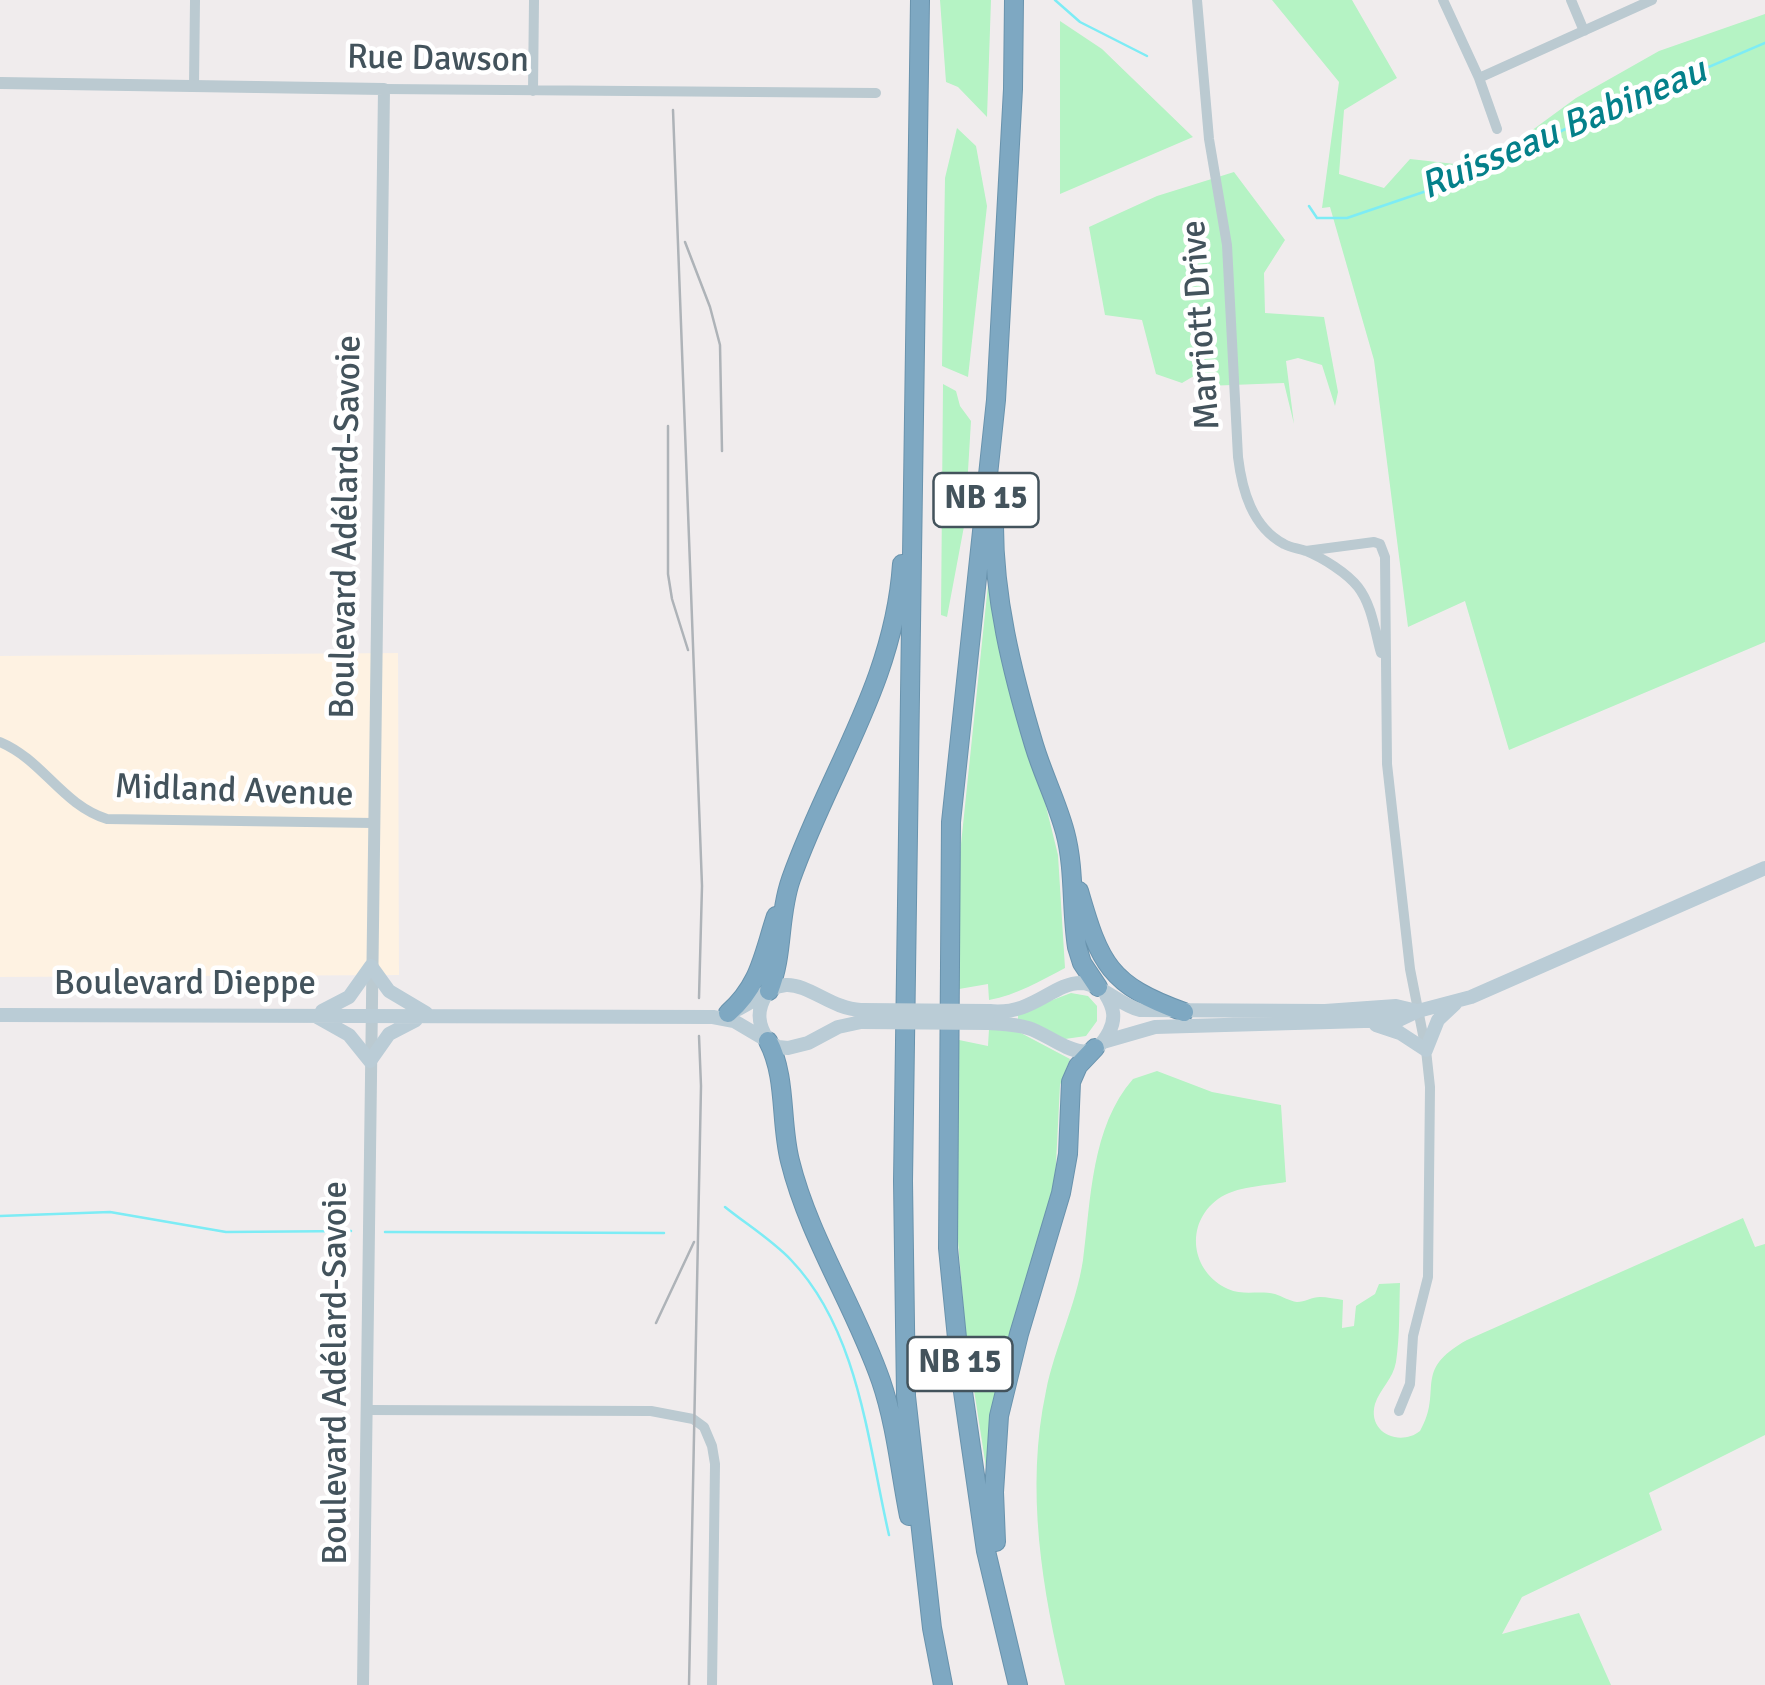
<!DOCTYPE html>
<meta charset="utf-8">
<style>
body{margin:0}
canvas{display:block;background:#f0eced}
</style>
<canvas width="1765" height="1685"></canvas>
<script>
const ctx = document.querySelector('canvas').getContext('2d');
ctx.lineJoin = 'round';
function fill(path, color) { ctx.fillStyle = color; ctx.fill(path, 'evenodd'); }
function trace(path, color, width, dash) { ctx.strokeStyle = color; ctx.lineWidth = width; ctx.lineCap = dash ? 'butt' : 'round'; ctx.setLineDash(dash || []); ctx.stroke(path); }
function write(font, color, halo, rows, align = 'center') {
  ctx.font = font + ' Signika,sans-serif'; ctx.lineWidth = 9; ctx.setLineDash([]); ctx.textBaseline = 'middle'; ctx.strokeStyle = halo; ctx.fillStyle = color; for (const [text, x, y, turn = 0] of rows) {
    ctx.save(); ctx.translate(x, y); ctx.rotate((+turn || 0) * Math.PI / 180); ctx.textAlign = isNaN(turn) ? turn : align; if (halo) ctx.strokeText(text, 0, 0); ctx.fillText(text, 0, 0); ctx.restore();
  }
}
fill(new Path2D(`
 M398 653 399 975 0 977V656Z`), '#fef2e2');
fill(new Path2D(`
 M940 0H991L987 117 958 87 946 82Z
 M1272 0H1352L1397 78 1344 110 1339 174 1384 188 1410 159 1482 167 1576 98 1659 51 1765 14V642L1509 750 1465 601 1408 627 1374 360 1330 207 1322 208 1339 82Z
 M1060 21 1102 49 1193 137 1060 194Z
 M957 128 976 146 987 206 968 377 942 366 945 178Z
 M1234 172 1285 240 1264 273 1265 313 1324 317 1338 392 1335 406 1322 365 1298 358 1286 361 1294 424 1284 383 1206 386 1199 373 1182 383 1156 374 1142 320 1105 315 1089 227 1157 196Z
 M943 384 956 391 960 406 971 421 965 521 947 617 941 615Z
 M989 575 1058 855 1065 968C1040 981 1017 995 989 1000L988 984 959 989V1040L988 1046 989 1029 1019 1032 1070 1059 1060 1085 1055 1183 987 1474 966 1338 955 1205 958 873Z
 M1071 993 1088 996 1097 1006V1021L1086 1036 1065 1039 1018 1019V1013Z
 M1157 1071 1212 1092 1281 1105 1286 1182C1265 1186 1236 1186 1218 1199 1184 1224 1191 1272 1228 1289 1244 1296 1259 1290 1275 1294 1282 1296 1289 1301 1297 1302 1305 1302 1312 1297 1320 1297 1327 1297 1336 1299 1343 1300L1342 1328 1354 1326 1356 1306 1375 1294 1379 1284 1400 1283C1399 1309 1400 1336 1396 1362 1393 1379 1380 1389 1375 1404 1367 1433 1400 1447 1420 1431 1444 1390 1411 1371 1467 1340L1743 1218 1755 1247 1765 1244V1435L1649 1493 1662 1530 1522 1597 1502 1634 1579 1613 1611 1685H1065C1042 1590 1025 1489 1046 1391 1055 1346 1076 1306 1083 1260 1091 1200 1091 1127 1133 1079Z`), '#b5f3c4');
trace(new Path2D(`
 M1055 0 1080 22 1147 56
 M1309 206 1317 218H1347L1503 165 1538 142 1578 123 1765 43
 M725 1207C746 1224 772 1240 791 1260 859 1331 868 1444 889 1535
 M0 1216 110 1212 226 1232 351 1231
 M385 1232 664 1233`), '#7decf5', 2.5);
const motorway = new Path2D(`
 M920 0 903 1181 906 1396 932 1628 943 1685
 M1014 0 1013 89 996 400 951 822 948 1248 961 1378 986 1551 1018 1685
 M994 519C993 596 1012 672 1034 745 1043 775 1057 802 1065 832 1075 869 1071 909 1077 947L1082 963 1098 987
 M1079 891C1100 964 1109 985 1184 1012
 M769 991C784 954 778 916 791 879 829 771 894 683 902 564
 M728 1013C760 985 763 955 776 916
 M768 1041C787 1077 780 1122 790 1161 809 1238 855 1306 881 1381 896 1425 900 1471 909 1516
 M996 1542 994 1492 999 1416 1019 1334 1061 1193 1068 1154 1071 1082 1078 1066 1095 1048`);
trace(motorway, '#6993ad', 20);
trace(new Path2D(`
 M1197 0 1209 139 1227 245 1238 457C1242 490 1252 527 1284 544 1291 548 1298 548 1306 551 1323 558 1347 573 1358 587 1372 605 1375 632 1381 653
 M1443 0 1479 78 1497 129
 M1571 0 1584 31
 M1479 78 1652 0
 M194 85 195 0
 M384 89 876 93
 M533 91 534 0
 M1306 551 1374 542 1380 544 1385 557 1387 764 1410 969 1426 1050 1430 1087 1428 1277 1413 1336 1410 1384 1399 1411
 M0 742C43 760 62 805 107 819L373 823
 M366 1410 651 1411 693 1419 704 1427 712 1446 715 1464 712 1685`), '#bbcad1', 10);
trace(new Path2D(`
 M0 83 384 89 363 1685`), '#bbcad1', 12);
trace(new Path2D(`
 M766 995C756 1011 758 1025 768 1040
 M322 1011 349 997 371 966 389 991 426 1013
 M989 1011C1033 1016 1052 983 1081 983 1102 984 1119 1005 1140 1010L1325 1011 1396 1006 1417 1011
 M728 1013C749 1008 765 987 786 985 809 984 832 1009 861 1010
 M0 1015 713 1017 734 1021 778 1047 788 1048 808 1043 838 1027 861 1022
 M317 1017 349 1035 370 1061 389 1034 416 1020
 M989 1023C1002 1024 1015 1024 1028 1028 1055 1036 1088 1074 1109 1032 1116 1019 1114 1008 1106 995
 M1376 1025 1400 1033 1426 1050 1438 1020 1455 1004
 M1103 1042 1155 1027 1399 1020 1418 1011 1471 997 1765 868`), '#baccd6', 14);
trace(motorway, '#7ea8c2', 18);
trace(new Path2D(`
 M673 110 702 886 699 998
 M685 242 710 307 720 345 722 451
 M668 426V574L672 599 688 650
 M656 1323 694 1242
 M689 1685 701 1086 699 1036`), '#aeb3b8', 2.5);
trace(new Path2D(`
 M861 1010 989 1011
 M861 1022 989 1023`), '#baccd6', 14);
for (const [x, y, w] of [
 [986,500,105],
 [960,1364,105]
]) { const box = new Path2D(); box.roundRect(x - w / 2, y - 27, w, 54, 8); ctx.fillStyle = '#fff'; ctx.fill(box); trace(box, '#43535c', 2.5); }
write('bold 32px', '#43535c', null, [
 ["NB 15",986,500],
 ["NB 15",960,1364]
]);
write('35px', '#43535c', '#fff', [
 ["Rue Dawson",438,60,1],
 ["Marriott Drive",1202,325,-94],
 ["Boulevard Adélard-Savoie",347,527,-89],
 ["Midland Avenue",234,792,2],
 ["Boulevard Dieppe",185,985],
 ["Boulevard Adélard-Savoie",337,1373,-90]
]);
write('italic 38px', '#04808a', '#fff', [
 ["Ruisseau Babineau",1564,130,-23]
]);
</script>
